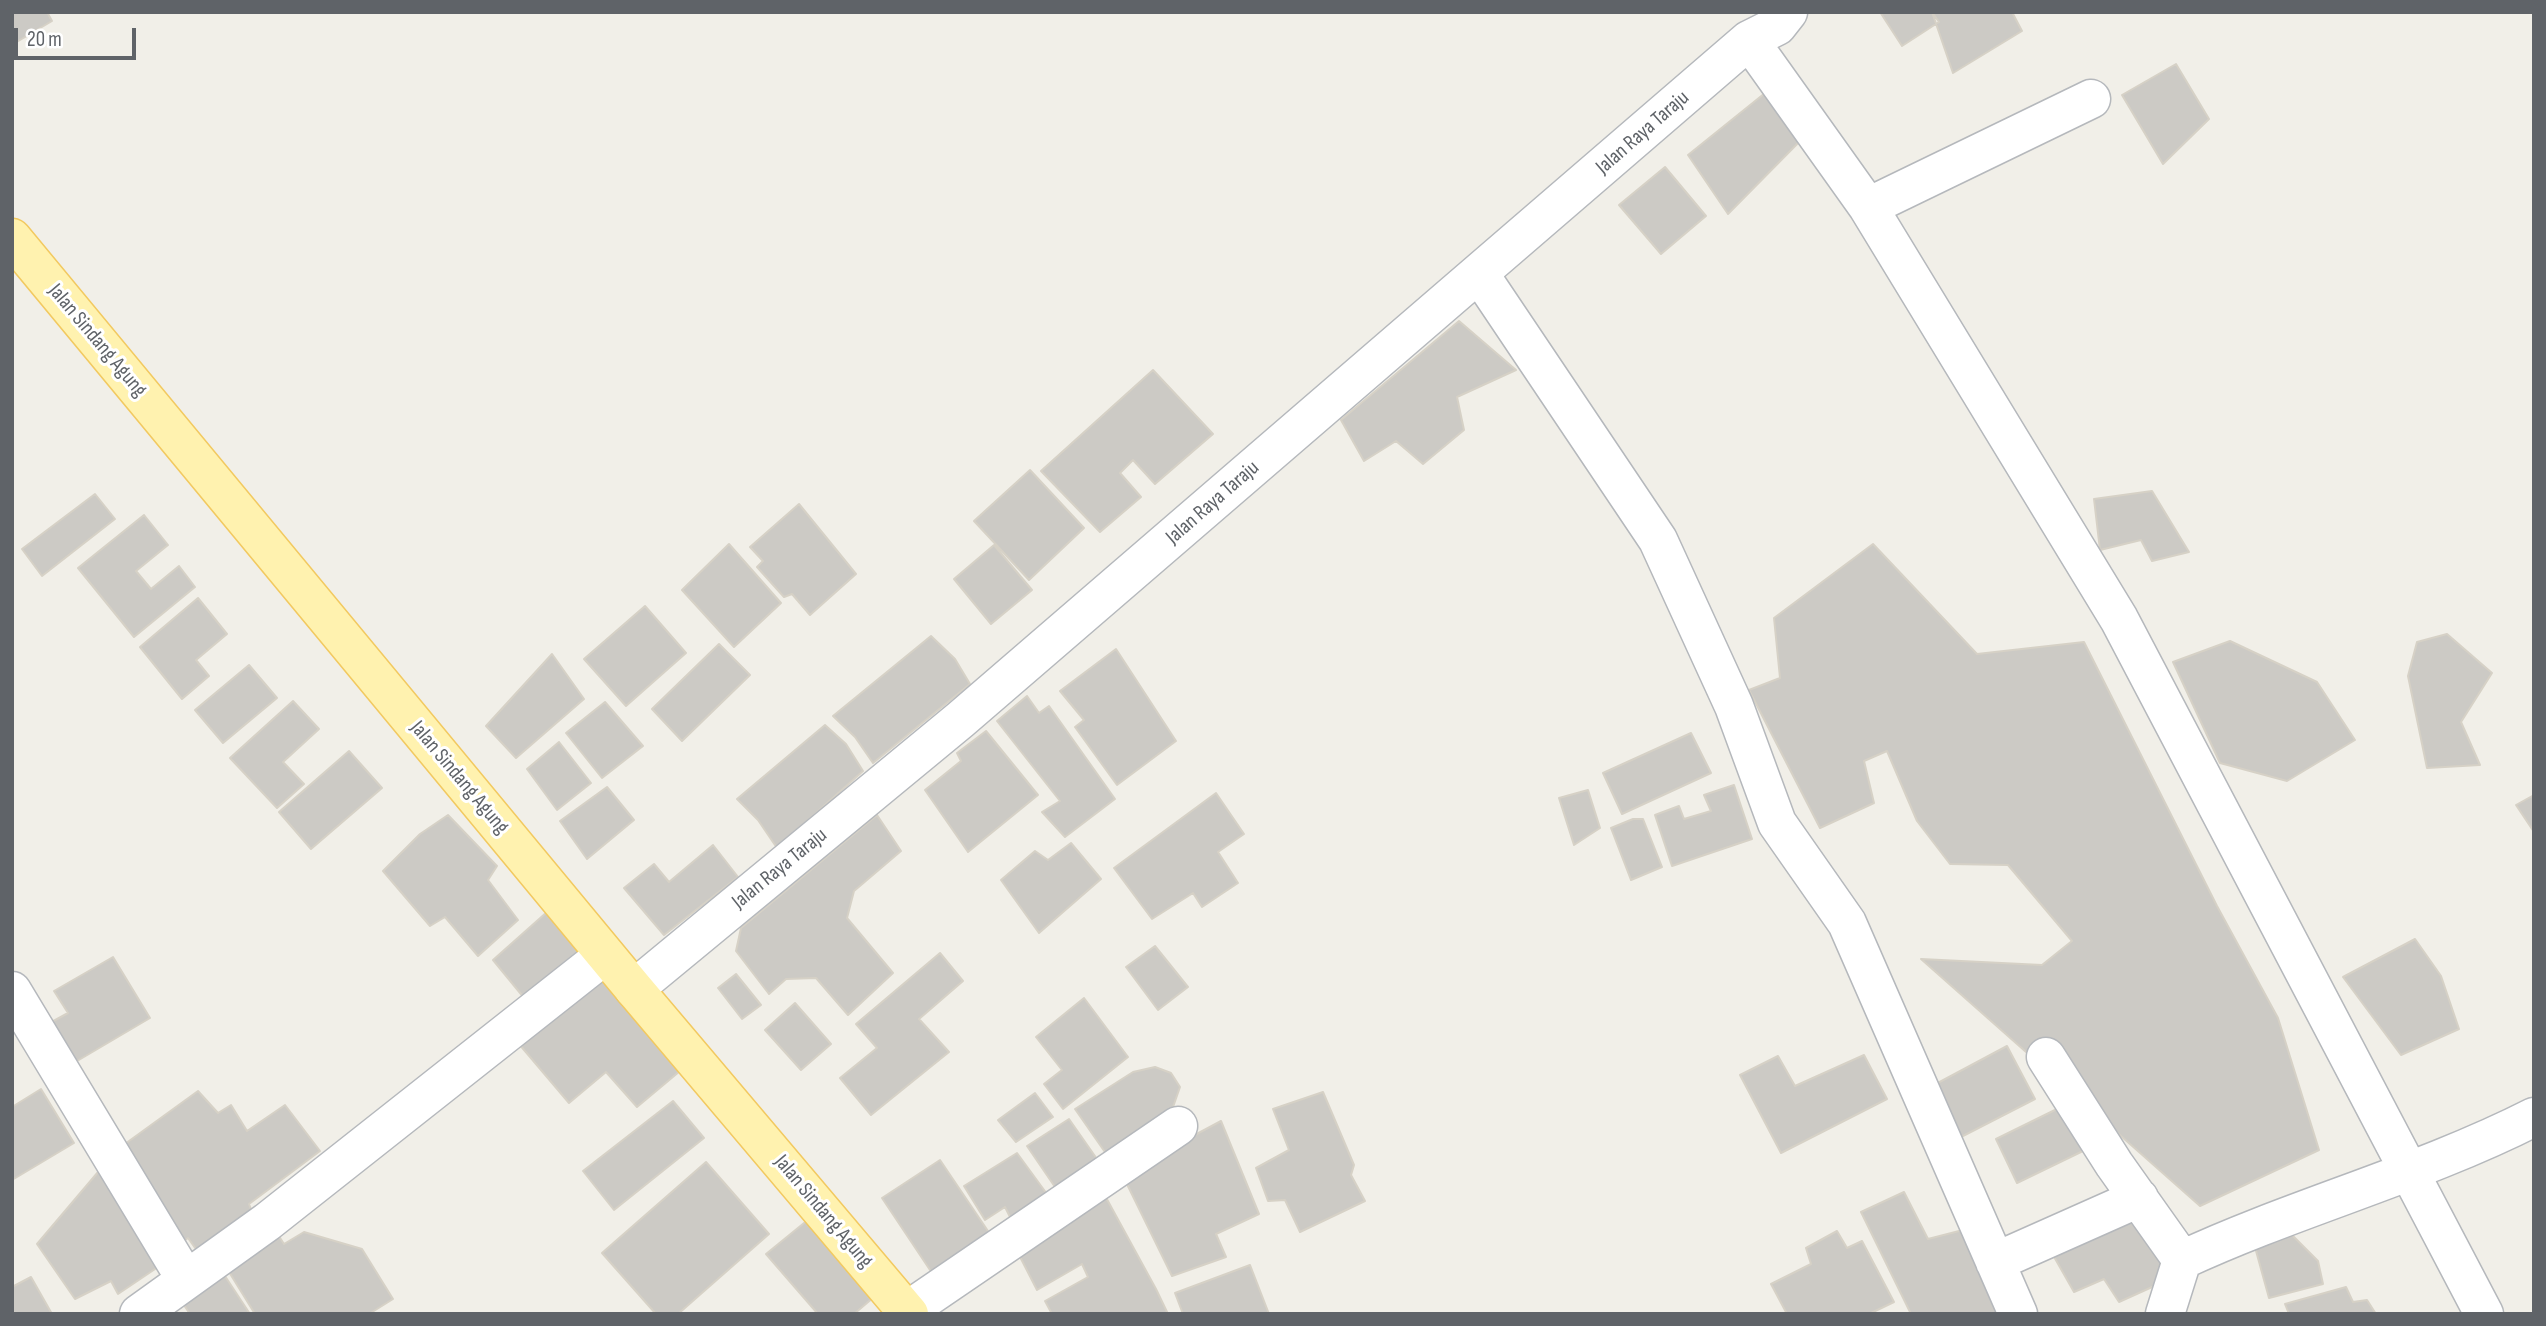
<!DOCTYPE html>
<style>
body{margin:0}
#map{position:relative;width:2546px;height:1326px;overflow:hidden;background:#f1efe8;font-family:"Sofia Sans Condensed",sans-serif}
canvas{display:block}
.frame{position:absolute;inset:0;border:14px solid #5f6368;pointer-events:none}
.scale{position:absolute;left:14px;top:28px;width:122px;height:32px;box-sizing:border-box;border:4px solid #5f6368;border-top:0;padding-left:9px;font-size:21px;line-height:24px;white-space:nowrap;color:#5f6368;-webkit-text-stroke:5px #fff;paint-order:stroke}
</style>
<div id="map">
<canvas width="2546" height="1326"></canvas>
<div class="frame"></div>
<div class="scale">20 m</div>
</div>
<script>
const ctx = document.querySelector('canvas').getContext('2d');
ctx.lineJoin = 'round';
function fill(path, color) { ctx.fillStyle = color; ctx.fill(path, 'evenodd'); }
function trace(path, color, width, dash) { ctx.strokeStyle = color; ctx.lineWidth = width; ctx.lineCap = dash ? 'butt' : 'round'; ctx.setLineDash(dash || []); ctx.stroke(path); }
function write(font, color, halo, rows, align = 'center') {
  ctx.font = font + ' "Sofia Sans Condensed",sans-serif'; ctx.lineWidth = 6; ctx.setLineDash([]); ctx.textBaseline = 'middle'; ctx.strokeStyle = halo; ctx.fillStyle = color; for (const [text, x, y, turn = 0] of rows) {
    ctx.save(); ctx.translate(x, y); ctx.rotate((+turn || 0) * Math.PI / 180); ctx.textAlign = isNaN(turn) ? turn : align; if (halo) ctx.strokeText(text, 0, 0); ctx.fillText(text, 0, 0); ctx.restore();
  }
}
const building = new Path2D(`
 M12 12H47L52 21 15 43 12 37Z
 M1880 12H1932L1939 22 1902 46Z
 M1932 12H2012L2022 31 1953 73Z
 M2176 64 2209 119 2163 164 2122 95Z
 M1770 89 1805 136 1728 214 1688 155Z
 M1665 167 1706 216 1661 254 1619 205Z
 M1459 321 1516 370 1457 397 1464 430 1423 464 1396 441 1364 461 1341 420Z
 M1153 370 1213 434 1155 484 1133 460 1120 473 1141 497 1100 532 1041 471Z
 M1030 470 1084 528 1029 580 974 521Z
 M2152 491 2189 552 2152 561 2141 540 2100 550 2094 499Z
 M95 494 115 519 42 576 22 549Z
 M799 504 856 574 810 615 792 594 784 597 757 567 763 561 750 547Z
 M144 515 168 545 136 571 151 589 179 566 195 587 134 637 78 568Z
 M729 544 781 603 734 647 682 590Z
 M1873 544 1977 654 2084 642 2217 906 2278 1018 2319 1150 2200 1206 1921 959 2042 965 2072 941 2008 865 1950 864 1917 821 1887 751 1864 761 1874 803 1820 828 1749 690 1780 678 1774 618Z
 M994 545 1032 590 991 624 954 579Z
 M198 598 227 634 196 660 209 676 182 699 140 647Z
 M645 606 686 653 626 706 584 659Z
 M2447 634 2492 673 2461 722 2480 765 2427 768 2408 676 2417 642Z
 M931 636 955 659 970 684 873 763 855 737 833 716Z
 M2230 641 2317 682 2355 740 2287 781 2220 763 2173 662Z
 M719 644 750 675 682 741 652 709Z
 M1116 649 1176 741 1117 785 1075 727 1084 720 1060 691Z
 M552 654 584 699 516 758 486 726Z
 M249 665 277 698 223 743 195 710Z
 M1027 696 1039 713 1049 706 1115 799 1065 837 1042 812 1060 801 997 721Z
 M293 701 319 729 283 762 304 784 277 808 230 758Z
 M605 702 643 746 602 778 566 733Z
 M825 725 846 744 863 771 777 848 758 820 737 799Z
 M986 731 1038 795 968 852 925 790 961 761 957 753Z
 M1691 733 1711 773 1622 814 1603 773Z
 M559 742 591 783 557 810 527 769Z
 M349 751 382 788 311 849 279 812Z
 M1734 785 1752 839 1672 866 1655 815 1679 806 1684 819 1711 811 1704 795Z
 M607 787 634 820 587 859 560 821Z
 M1588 790 1600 828 1574 845 1559 798Z
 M1216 793 1244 834 1218 852 1238 883 1202 907 1193 893 1152 919 1114 868Z
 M2534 795V832L2516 805Z
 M448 815 497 866 488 880 518 920 478 956 445 917 430 926 383 871 420 834Z
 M877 815 901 851 854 891 847 918 893 973 848 1015 816 978 786 979 769 994 736 951 741 928Z
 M1633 819H1643L1662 867 1631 880 1611 828Z
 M1071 843 1101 879 1039 933 1001 880 1035 851 1048 860Z
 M713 845 738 877 664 935 624 888 654 864 669 882Z
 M556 904 592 943 525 999 493 960Z
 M2415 939 2441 976 2459 1029 2401 1055 2343 977Z
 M1155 946 1188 987 1158 1010 1126 967Z
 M940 953 963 981 919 1019 949 1052 871 1115 840 1078 877 1048 856 1024Z
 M113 957 150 1018 72 1064 48 1024 68 1013 54 991Z
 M608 973 686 1066 637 1107 606 1072 569 1103 519 1044Z
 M736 974 761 1005 742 1019 718 988Z
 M1084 998 1128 1057 1063 1109 1044 1084 1062 1070 1036 1037Z
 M795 1003 831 1044 801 1070 765 1030Z
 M2007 1046 2035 1099 1961 1137 1934 1085Z
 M1864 1055 1887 1099 1781 1153 1740 1075 1778 1056 1795 1086Z
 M1155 1067 1171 1073 1180 1087 1172 1110 1107 1155 1075 1109 1133 1072Z
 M41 1089 74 1143 12 1180V1107Z
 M198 1091 218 1113 231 1105 247 1131 285 1105 320 1151 249 1204 252 1212 198 1252 188 1238 177 1246 118 1149Z
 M1323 1092 1354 1165 1351 1175 1365 1201 1300 1232 1285 1200 1268 1201 1256 1168 1289 1150 1273 1109Z
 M1035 1093 1053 1117 1016 1142 998 1120Z
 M673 1101 704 1138 614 1210 583 1171Z
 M2061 1107 2083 1151 2017 1183 1996 1139Z
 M1069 1119 1097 1159 1055 1187 1027 1146Z
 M1221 1121 1259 1214 1216 1234 1226 1257 1172 1276 1122 1174Z
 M1017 1153 1047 1194 1010 1217 1005 1207 985 1220 964 1186Z
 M940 1160 992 1237 934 1276 882 1198Z
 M706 1162 769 1234 678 1314H656L602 1253Z
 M104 1165 164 1263 118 1294 111 1281 75 1299 37 1244Z
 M1103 1192 1156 1289 1168 1314H1052L1045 1301 1088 1277 1082 1264 1037 1290 1017 1251Z
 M1904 1192 1928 1239 1963 1230 1999 1314H1911L1861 1212Z
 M820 1210 887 1286 854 1314H818L766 1254Z
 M2133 1217 2172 1278 2119 1302 2104 1279 2074 1292 2053 1255Z
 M273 1227 284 1244 304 1232 362 1249 393 1299 369 1314H255L221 1259Z
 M2286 1229 2318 1261 2323 1284 2269 1298 2253 1240Z
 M1837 1231 1847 1248 1862 1241 1894 1302 1869 1314H1787L1771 1284 1811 1264 1806 1248Z
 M1250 1265 1269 1314H1183L1175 1293Z
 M219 1267 250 1314H190L177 1295Z
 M31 1277 52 1314H12V1287Z
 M2346 1287 2353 1302 2367 1300 2376 1314H2289L2285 1304Z`);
fill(building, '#cccac5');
trace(building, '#d6d1c6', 2);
const minor = new Path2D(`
 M1749 40 1868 207 2119 619 2484 1314
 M1868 207 2091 99
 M1480 275 1658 540 1734 706 1777 823 1847 923 2018 1314
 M634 989 960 720 1749 40 1777 26 1788 12
 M12 991 185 1278
 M2046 1057 2114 1164 2182 1260C2296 1207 2422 1174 2534 1117
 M1995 1262 2139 1198
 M907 1311 1178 1126
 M139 1314 267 1222 605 955
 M2165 1314 2182 1260`);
const major = new Path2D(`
 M12 238 634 989 909 1314`);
trace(minor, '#b5b8bc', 41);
trace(major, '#f2c960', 41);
trace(minor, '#fff', 38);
trace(major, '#fff2af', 38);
write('21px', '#5f6368', '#fff', [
 ["Jalan Raya Taraju",1643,133,-41],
 ["Jalan Sindang Agung",97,341,50],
 ["Jalan Raya Taraju",1213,503,-41],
 ["Jalan Sindang Agung",459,778,50],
 ["Jalan Raya Taraju",780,869,-39],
 ["Jalan Sindang Agung",823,1212,50]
]);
</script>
